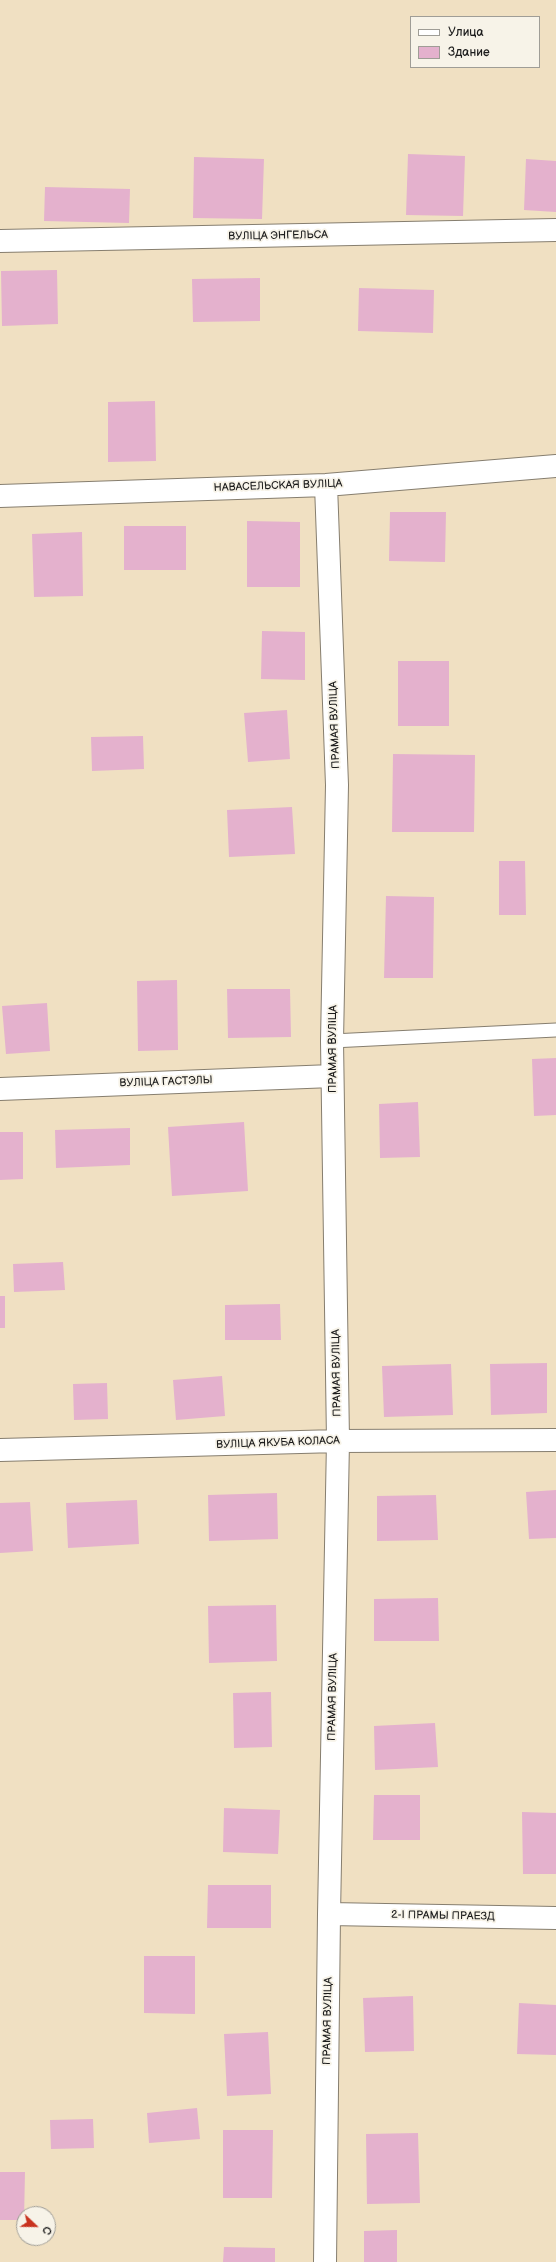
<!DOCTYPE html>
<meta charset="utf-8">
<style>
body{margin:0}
#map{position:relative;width:556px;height:2262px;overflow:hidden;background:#f0e0c2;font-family:"Balsamiq Sans",sans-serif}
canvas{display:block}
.legend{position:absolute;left:410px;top:16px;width:130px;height:52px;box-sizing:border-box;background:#f7f3e8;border:1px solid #9f9d96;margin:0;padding:5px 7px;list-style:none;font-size:12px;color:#1c1c1c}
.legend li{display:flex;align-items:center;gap:8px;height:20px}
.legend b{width:20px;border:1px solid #9f9d96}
.north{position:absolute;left:16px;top:2206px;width:40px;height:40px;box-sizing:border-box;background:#f7f3e8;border:1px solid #9f9d96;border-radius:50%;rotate:112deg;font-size:11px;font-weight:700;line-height:16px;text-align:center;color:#1c1c1c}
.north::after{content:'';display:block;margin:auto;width:14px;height:18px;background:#c8321e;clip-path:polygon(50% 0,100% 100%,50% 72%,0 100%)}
</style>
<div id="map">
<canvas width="556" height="2262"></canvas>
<ul class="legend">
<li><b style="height:5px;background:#fff"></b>Улица</li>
<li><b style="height:11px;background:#e4b1cd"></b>Здание</li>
</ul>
<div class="north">С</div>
</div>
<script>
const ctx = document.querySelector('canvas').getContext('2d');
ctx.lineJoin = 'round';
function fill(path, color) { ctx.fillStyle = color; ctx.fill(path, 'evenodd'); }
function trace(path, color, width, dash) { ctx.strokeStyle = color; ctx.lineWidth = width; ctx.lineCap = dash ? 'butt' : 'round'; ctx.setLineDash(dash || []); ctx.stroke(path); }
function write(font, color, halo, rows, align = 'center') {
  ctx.font = font + ' "Balsamiq Sans",sans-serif'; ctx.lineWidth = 3.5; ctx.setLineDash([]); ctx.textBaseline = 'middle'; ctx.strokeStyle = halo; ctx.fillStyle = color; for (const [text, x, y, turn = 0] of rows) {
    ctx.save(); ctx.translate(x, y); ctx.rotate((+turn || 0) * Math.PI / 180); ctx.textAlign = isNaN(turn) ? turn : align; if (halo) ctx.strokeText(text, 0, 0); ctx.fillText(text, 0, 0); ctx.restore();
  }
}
fill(new Path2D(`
 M408 154 465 156 463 216 406 215Z
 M194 157 264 159 262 219 193 218Z
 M526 159 556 161V212L524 210Z
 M45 187 130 189 129 223 44 221Z
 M57 270 58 324 2 326 1 271Z
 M260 278V321L193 322 192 279Z
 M359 288 434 290 433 333 358 331Z
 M155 401 156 461 108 462V402Z
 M390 512H446L445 562 389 561Z
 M247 521 300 522V587H247Z
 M124 526H186V570H124Z
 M82 532 83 596 34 597 32 534Z
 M262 631 305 632V680L261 679Z
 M398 661H449V726H398Z
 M287 710 290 759 248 762 244 713Z
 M143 736 144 769 92 771 91 737Z
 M393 754 475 755 474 832H392Z
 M292 807 295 854 229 857 227 810Z
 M499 861H525L526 915H499Z
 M386 896 434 897 433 978H384Z
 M177 980 178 1050 138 1051 137 981Z
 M227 989H290L291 1037 228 1038Z
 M47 1003 50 1051 6 1054 2 1006Z
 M556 1058V1115L534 1116 532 1059Z
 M418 1102 420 1157 380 1158 379 1104Z
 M244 1122 248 1191 172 1196 168 1127Z
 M130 1128V1165L56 1168 55 1130Z
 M0 1132H23V1179L0 1180Z
 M63 1262 65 1290 14 1292 13 1264Z
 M0 1296H5V1328H0Z
 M280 1304 281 1340H225V1305Z
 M547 1363V1413L491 1415 490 1364Z
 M451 1364 453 1415 384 1417 382 1366Z
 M222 1376 225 1416 176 1420 173 1380Z
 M107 1383 108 1419 74 1420 73 1384Z
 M556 1490V1538L529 1539 526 1492Z
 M277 1493 278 1539 209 1541 208 1495Z
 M436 1495 438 1540 377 1541V1496Z
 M137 1500 139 1544 68 1548 66 1503Z
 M30 1502 33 1551 0 1553V1503Z
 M438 1598 439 1641H374V1599Z
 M276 1605 277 1661 209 1663 208 1606Z
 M271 1692 272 1747 234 1748 233 1693Z
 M435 1723 438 1767 375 1770 374 1726Z
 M374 1795H420V1840H373Z
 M224 1808 280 1810 278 1854 223 1852Z
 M522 1812 556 1813V1874H523Z
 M208 1885H271V1928H207Z
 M144 1956H195V2014L144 2013Z
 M413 1996 414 2051 365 2052 363 1998Z
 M519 2003 556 2005V2055L517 2054Z
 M268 2032 271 2094 227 2096 224 2034Z
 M197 2108 200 2139 149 2143 147 2113Z
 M93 2119 94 2148 51 2149 50 2120Z
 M223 2130H273L272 2198H223Z
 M418 2133 420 2203 367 2204 366 2134Z
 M0 2172H25L24 2220H0Z
 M397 2230V2262H364V2231Z
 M224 2247 275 2248V2262H223Z`), '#e4b1cd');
const service = new Path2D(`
 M332 1041 556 1030`);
const minor = new Path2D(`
 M0 241 556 230
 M0 496 326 485 556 466
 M0 1089 332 1076
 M0 1450 338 1441 556 1440
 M329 1914 556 1918
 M325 2262 329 1914 338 1441 332 1041 337 785 326 485`);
trace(service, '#867e6f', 15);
trace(minor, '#867e6f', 24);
trace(service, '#fff', 13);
trace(minor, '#fff', 22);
write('11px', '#1c1c1c', '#f7f3e8', [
 ["ВУЛІЦА ЭНГЕЛЬСА",278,236,-1],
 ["НАВАСЕЛЬСКАЯ ВУЛІЦА",278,486,-2],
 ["ПРАМАЯ ВУЛІЦА",335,725,-92],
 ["ПРАМАЯ ВУЛІЦА",333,1049,-90],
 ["ВУЛІЦА ГАСТЭЛЫ",166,1082,-2],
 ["ПРАМАЯ ВУЛІЦА",337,1373,-91],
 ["ВУЛІЦА ЯКУБА КОЛАСА",278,1443,-2],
 ["ПРАМАЯ ВУЛІЦА",333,1697,-89],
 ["2-І ПРАМЫ ПРАЕЗД",443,1916,1],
 ["ПРАМАЯ ВУЛІЦА",328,2021,-89]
]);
</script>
